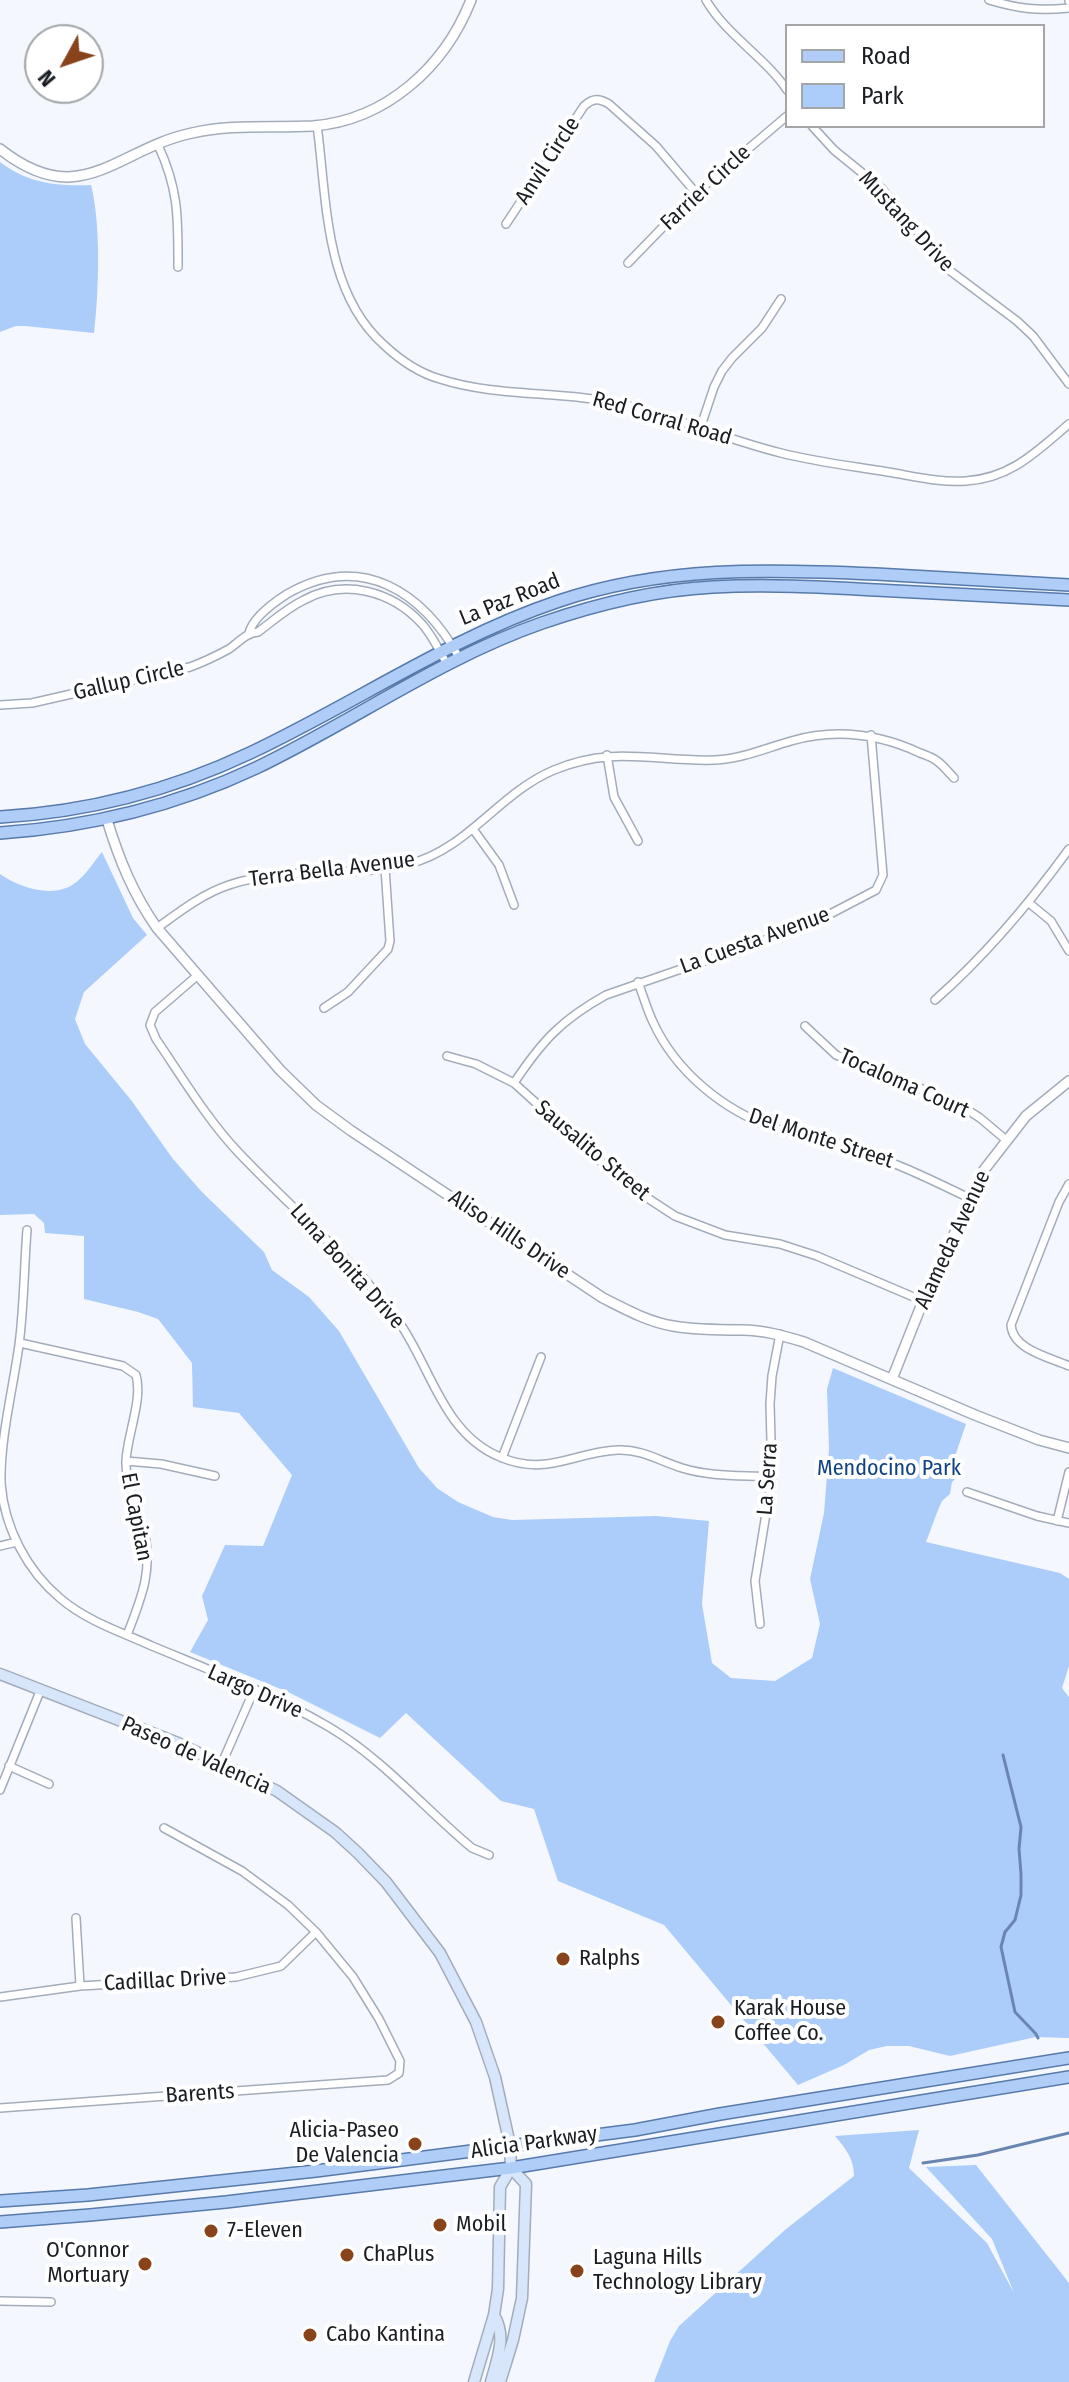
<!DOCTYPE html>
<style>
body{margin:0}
#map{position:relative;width:1069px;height:2382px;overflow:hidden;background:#f4f8fe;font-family:"Fira Sans Condensed",sans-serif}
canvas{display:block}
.legend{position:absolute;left:785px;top:24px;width:260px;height:104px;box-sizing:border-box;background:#fff;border:2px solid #a3a5a7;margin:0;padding:10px 14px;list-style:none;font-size:24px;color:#1a1e23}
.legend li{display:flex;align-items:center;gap:16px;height:40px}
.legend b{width:40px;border:2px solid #a3a5a7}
.north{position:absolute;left:24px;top:24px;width:80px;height:80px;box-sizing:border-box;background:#fff;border:2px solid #a3a5a7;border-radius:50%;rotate:230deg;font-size:22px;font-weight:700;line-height:32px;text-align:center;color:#1a1e23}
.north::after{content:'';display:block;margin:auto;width:28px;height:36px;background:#88431b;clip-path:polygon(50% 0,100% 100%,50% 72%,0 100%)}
</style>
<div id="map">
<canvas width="1069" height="2382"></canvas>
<ul class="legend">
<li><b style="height:10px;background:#afcdf7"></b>Road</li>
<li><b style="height:22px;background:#acccfa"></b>Park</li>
</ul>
<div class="north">N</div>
</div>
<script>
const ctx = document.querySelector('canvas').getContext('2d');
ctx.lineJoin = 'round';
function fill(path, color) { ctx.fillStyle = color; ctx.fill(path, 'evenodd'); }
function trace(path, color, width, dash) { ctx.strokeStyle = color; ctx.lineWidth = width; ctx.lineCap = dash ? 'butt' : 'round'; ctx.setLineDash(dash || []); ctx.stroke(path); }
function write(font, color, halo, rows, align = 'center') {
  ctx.font = font + ' "Fira Sans Condensed",sans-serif'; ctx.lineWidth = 8; ctx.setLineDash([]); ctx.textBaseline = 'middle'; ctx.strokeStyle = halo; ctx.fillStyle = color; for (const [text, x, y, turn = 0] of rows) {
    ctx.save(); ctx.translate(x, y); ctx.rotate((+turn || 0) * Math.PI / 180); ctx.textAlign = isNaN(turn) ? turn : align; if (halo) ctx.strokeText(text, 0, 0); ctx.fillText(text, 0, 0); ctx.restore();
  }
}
fill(new Path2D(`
 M0 162C29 184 57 186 91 185 101 223 99 293 94 333L25 326H16L0 332Z
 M102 852 133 918 147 935 84 992 75 1019 85 1044 131 1100 173 1159 202 1192 264 1252 272 1270 309 1297 339 1331 419 1468 437 1488 458 1502 493 1517 512 1520 656 1516 709 1521 702 1604 712 1663 731 1678 775 1681 812 1658 820 1624 810 1579 824 1513 829 1449 827 1389 833 1368 966 1424 951 1468 958 1476 952 1482 950 1494 942 1501 938 1510 926 1542 1060 1573 1069 1579V1666L1062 1688 1069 1697V2038L1036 2037 950 2056 909 2046H887L869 2050 844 2065 798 2085 664 1925 558 1881 534 1809 501 1801 406 1713 380 1738 288 1692 190 1652 208 1620 202 1596 225 1545 263 1546 292 1475 239 1413 193 1407 192 1363 158 1319 138 1312 84 1299V1236L45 1233 44 1223 34 1214 0 1215V874C17 886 45 896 66 888 81 883 92 864 102 852Z
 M919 2130 909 2168 987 2243 1014 2293 992 2239 926 2167 976 2165 1069 2283V2382H654L670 2341 679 2326 786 2229 854 2176C854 2159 846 2149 835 2136Z`), '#acccfa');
trace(new Path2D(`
 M1003 1755 1021 1827 1019 1849 1021 1874V1895L1015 1920 1005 1932 1001 1947 1015 2012 1036 2034 1038 2038
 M923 2163 978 2155 1069 2133`), '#6a86b0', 3);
const minor = new Path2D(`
 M706 0C726 35 765 57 787 90
 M989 0C1019 9 1038 11 1069 8
 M1069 0V1
 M317 125C327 199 324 292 384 345 400 360 419 373 440 379 499 398 564 390 625 405 678 418 728 440 781 453 816 462 852 466 888 472 913 476 940 483 966 481 1011 478 1036 452 1069 424
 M812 126 834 150 882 189 949 270 1017 321 1033 336 1069 384
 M158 145C179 190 178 218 178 267
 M506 224 584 106C593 98 599 98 609 104L656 146 696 193
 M628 263 696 193 787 116
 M700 429 714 387 722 371 732 358 762 328 781 299
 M249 633C253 617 273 603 287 594 362 551 423 592 460 659
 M0 705 32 703 190 667C204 662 216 656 229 649 239 642 246 633 258 632 273 621 287 608 304 600 344 578 392 591 422 624 432 635 440 652 448 666
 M607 755 614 797 638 841
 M473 829 499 865 514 905
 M1029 903 1051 921 1069 951
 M157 928C179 912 202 894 229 885 287 865 350 879 409 864 468 849 499 793 554 770 613 745 655 762 715 760 742 759 766 748 791 741 836 728 879 734 920 753 925 755 932 757 937 761 943 765 948 772 954 778
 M198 975 155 1012 150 1025 156 1039C182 1077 207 1119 238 1152 291 1208 351 1257 397 1319 431 1366 442 1433 500 1457 547 1477 573 1452 618 1450 641 1449 660 1461 682 1468 711 1477 742 1475 772 1477
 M638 982C643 995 647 1010 653 1022 676 1072 723 1110 774 1128 797 1135 822 1138 845 1146 888 1159 928 1178 969 1198
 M935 1000C986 955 1029 904 1069 849
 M324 1008 348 992 388 949 390 941 385 868
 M805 1026 836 1055 957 1103 980 1118 1005 1139
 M447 1056 476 1064 514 1083 626 1184 675 1216 725 1235 780 1244 817 1256 923 1301
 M514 1083C542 1041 561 1020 606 995L811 924 876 890 883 875 871 735
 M1069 1184 1059 1202 1011 1325C1013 1350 1049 1357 1069 1366
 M27 1230C24 1268 24 1307 19 1345 13 1389 0 1439 1 1483 4 1527 27 1571 61 1599 87 1621 121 1632 152 1646 212 1671 273 1694 329 1727 383 1759 424 1808 472 1848L489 1855
 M20 1343 123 1366 136 1375C143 1400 127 1435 126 1461 125 1485 137 1504 143 1527 154 1568 142 1597 127 1635
 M502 1458 541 1357
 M126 1461 161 1464 215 1476
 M967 1492 1037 1516 1069 1523
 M1057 1521 1069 1472
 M0 1546 17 1542
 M760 1624 755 1581 772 1477 770 1404 772 1376 780 1334
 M222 1763 254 1690
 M9 1766 49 1784
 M0 1790 41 1689
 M76 1918 80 1986
 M0 1997 80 1986 236 1977 281 1966 316 1932
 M0 2108 388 2080 399 2073 400 2061 379 2019 353 1977 316 1932 288 1905 242 1871 164 1828
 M0 2301 51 2302`);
const tertiary = new Path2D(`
 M0 149C81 213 116 149 192 133 232 124 272 128 313 126 387 120 445 66 471 0
 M107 820C119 859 133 894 157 928L280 1070 316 1105 350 1130 603 1298C625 1309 648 1322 673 1326 696 1330 719 1330 742 1330 764 1330 784 1336 804 1342L975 1415 1039 1440 1069 1448
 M892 1379 923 1301 984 1170 1026 1116 1069 1081`);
const secondary = new Path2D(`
 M0 1674 178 1743 277 1791 335 1832 358 1853 386 1882 440 1953 476 2022 495 2077 510 2145 511 2168 500 2187 498 2289 494 2315 474 2382
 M491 2382C497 2359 507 2337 494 2315
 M500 2382 513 2340 522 2298 526 2184 511 2168`);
const primary = new Path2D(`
 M0 817C87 812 172 790 250 753 354 704 449 638 559 601 663 566 768 569 876 574 940 578 1005 581 1069 585
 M0 833C89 827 175 806 256 768 352 722 441 658 542 623 597 604 655 590 713 587 767 584 821 587 876 590 940 593 1005 597 1069 600
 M0 2201 88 2195 316 2171 635 2130 720 2114 1069 2058
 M0 2222 90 2215 226 2202 511 2168 1069 2077`);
trace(minor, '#a3acba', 10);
trace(tertiary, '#a3acba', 12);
trace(secondary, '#a3acba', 13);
trace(primary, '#587aaa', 14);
trace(minor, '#fff', 7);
trace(tertiary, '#fff', 9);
trace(secondary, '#d7e6fb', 10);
trace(primary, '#afcdf7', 11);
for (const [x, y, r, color] of [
 [563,1959,8,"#88431b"],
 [718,2022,8,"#88431b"],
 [415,2144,8,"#88431b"],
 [440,2225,8,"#88431b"],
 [211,2231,8,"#88431b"],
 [347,2255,8,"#88431b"],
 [145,2264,8,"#88431b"],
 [577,2271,8,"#88431b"],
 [310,2335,8,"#88431b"]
]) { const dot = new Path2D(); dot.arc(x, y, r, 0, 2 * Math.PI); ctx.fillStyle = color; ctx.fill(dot); trace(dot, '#fff', 3); }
write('22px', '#1a1e23', '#fff', [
 ["Anvil Circle",548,161,-57],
 ["Farrier Circle",706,188,-43],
 ["Mustang Drive",906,222,47],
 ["Red Corral Road",662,419,16],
 ["La Paz Road",510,600,-22],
 ["Gallup Circle",129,681,-13],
 ["Terra Bella Avenue",332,870,-7],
 ["La Cuesta Avenue",755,941,-20],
 ["Tocaloma Court",904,1084,24],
 ["Del Monte Street",821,1139,18],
 ["Sausalito Street",592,1151,40],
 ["Aliso Hills Drive",509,1235,34],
 ["Alameda Avenue",953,1240,-65],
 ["Luna Bonita Drive",347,1267,48],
 ["La Serra",768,1479,-86],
 ["El Capitan",136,1517,79],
 ["Largo Drive",255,1692,24],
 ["Paseo de Valencia",196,1756,24],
 ["Cadillac Drive",165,1981,-3],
 ["Barents",200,2094,-4],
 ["Alicia Parkway",534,2143,-8]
]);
write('22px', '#0f4183', '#fff', [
 ["Mendocino Park",889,1469]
]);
write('22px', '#1a1e23', '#fff', [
 ["Ralphs",579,1959],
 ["Karak House",734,2009],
 ["Coffee Co.",734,2034],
 ["Alicia-Paseo",399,2131,"right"],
 ["De Valencia",399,2156,"right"],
 ["Mobil",456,2225],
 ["7-Eleven",227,2231],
 ["O'Connor",129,2251,"right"],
 ["Mortuary",129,2276,"right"],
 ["ChaPlus",363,2255],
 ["Laguna Hills",593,2258],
 ["Technology Library",593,2283],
 ["Cabo Kantina",326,2335]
], 'left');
</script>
